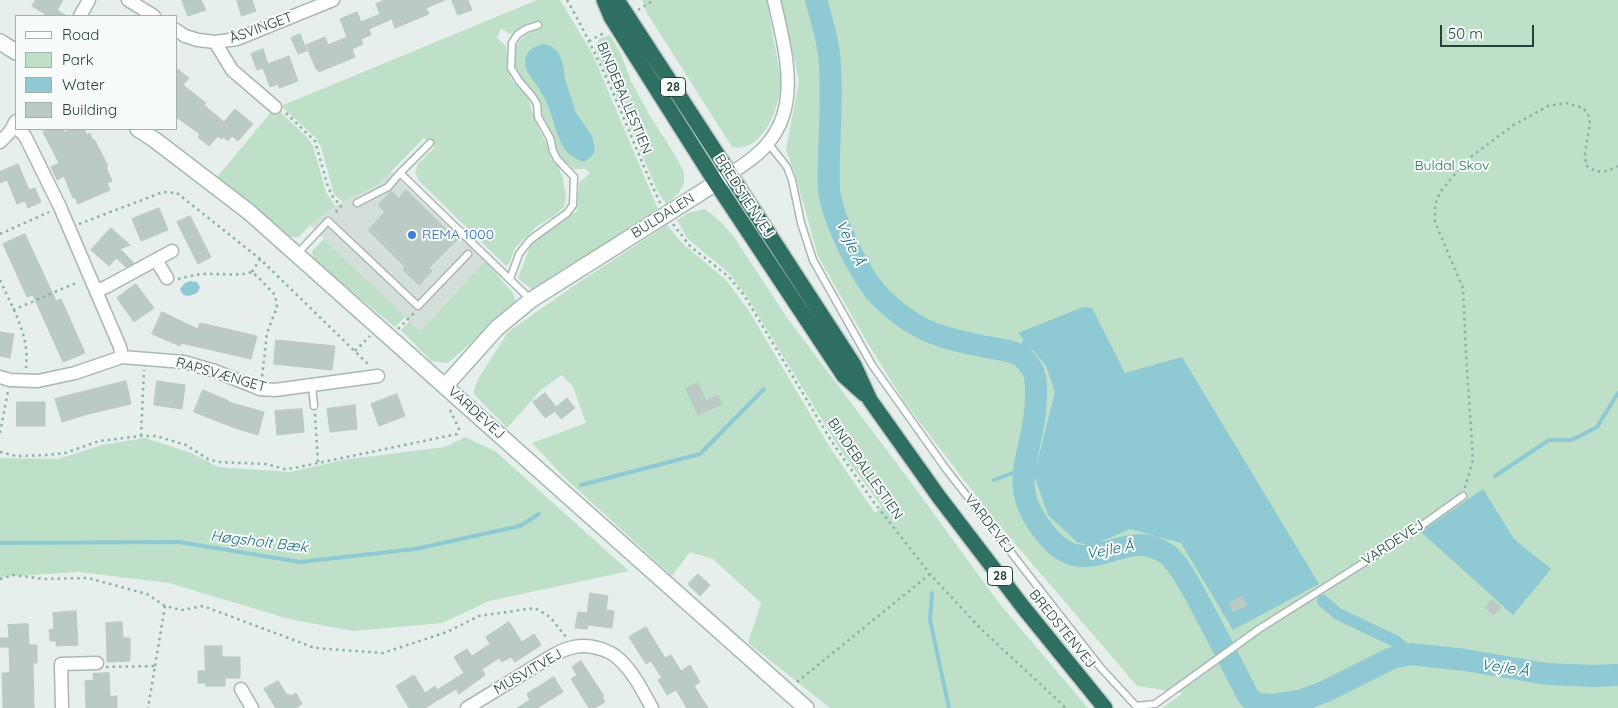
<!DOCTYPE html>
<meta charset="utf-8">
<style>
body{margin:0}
#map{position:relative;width:1618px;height:708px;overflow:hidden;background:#e6efeb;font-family:Quicksand,sans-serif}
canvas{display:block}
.legend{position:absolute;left:15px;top:15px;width:162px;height:115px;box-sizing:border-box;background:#f7fbf9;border:1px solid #a3b1ad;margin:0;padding:6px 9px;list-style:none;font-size:15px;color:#24423a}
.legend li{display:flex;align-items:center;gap:10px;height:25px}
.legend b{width:25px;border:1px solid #a3b1ad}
.scale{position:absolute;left:1440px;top:25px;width:94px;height:22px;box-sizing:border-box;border:2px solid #24423a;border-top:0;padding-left:6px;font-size:15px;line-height:18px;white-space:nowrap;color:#24423a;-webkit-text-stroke:4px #f7fbf9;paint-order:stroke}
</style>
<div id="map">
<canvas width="1618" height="708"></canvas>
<ul class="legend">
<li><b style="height:6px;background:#fff"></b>Road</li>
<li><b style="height:14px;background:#bfe0c8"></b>Park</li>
<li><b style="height:14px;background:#8ec9d4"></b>Water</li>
<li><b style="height:14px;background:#bbcac4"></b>Building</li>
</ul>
<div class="scale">50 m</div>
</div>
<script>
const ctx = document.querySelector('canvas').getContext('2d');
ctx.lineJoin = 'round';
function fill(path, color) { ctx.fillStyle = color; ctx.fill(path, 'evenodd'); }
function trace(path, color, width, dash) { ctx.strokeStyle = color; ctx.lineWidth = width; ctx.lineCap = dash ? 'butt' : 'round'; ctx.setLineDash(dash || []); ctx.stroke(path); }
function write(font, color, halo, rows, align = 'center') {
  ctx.font = font + ' Quicksand,sans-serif'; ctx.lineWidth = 4; ctx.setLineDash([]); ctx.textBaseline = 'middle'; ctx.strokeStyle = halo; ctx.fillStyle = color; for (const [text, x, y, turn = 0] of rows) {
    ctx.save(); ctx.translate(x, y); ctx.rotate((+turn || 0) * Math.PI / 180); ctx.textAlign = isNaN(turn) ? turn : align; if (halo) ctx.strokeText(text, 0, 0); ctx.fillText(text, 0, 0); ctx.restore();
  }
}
fill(new Path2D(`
 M391 172 485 261 419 332 310 225 335 206 378 185Z`), '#d4dfda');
fill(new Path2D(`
 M537 0H560L593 55 658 209 539 286 531 289 518 278 530 247 538 238 577 211 579 183 590 173 585 169H574L564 161 558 152 542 117 540 102 516 70 514 61V53L519 41 527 34 541 28 538 21 510 34 501 28 497 38 506 46 507 60 511 79 527 96 538 128 547 144 551 159 559 168 563 179 566 197 564 207 555 215 536 227 515 248 509 263 506 266 420 182 415 172 418 164 435 147 424 138 378 185 343 202 334 194 321 147 316 138 281 106Z
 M642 0H767C770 19 773 38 777 57 778 65 781 73 781 80 781 105 763 154 732 147L647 13Z
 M781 0H1618V708H1162L1183 693 1137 686 993 518 903 400 867 342 818 256 795 174 786 150 799 81Z
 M610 35 621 54 631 81 650 116 675 155 684 172V184L678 194 666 204 658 192 595 48 599 39Z
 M277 109 307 137 313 146 326 192 335 206 310 225 299 237H288L217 177 272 111Z
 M704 209C716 216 725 226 734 237L788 319 910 481 999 603 1088 708H830L748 643 761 603 713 559 690 552 672 576 566 479 532 443 586 423 573 387 562 375 542 389 507 428 473 393 478 379 508 332 572 287 667 225 682 243 726 280 749 311 829 446 875 513 882 507 843 454 747 297 730 274 687 238 677 220 688 213Z
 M324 239 405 317 395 327 314 260 312 251Z
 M485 261 513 293 516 303 448 363 431 361 401 330 409 322 420 331Z
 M465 437 495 451 629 571 489 601 442 623 353 631 289 619 169 583 79 572 0 577V458L58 459 102 445 145 438 191 453 218 467 290 472 343 460 445 447Z`), '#bfe0c8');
fill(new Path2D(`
 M542 44 551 46 558 52 563 64 565 79 576 113 592 136 595 148 593 155 584 162C575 159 568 155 563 146 554 130 552 111 543 95 538 85 525 73 525 62 525 51 534 47 542 44Z
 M190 281 197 282 200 287 198 292C192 296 183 299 180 289L185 283Z
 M1083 307 1092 308 1125 373 1182 357 1319 584 1233 630 1181 543 1130 529 1091 546 1077 542 1048 515 1034 475 1055 392 1046 366 1018 333Z
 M1483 489 1514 539 1551 569 1513 615 1421 532Z`), '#8ec9d4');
trace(new Path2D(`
 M1495 476 1549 440H1572L1597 427 1618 393
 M994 480 1023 469
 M581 485 700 454 764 389
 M0 543 179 542 300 562 415 549 520 526 539 514
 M932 593 930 620 949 708`), '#8ec9d4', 4);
trace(new Path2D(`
 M1023 358C1025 346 1029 338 1041 337
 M1323 601 1338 614 1395 641 1411 654`), '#8ec9d4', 12);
trace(new Path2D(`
 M816 0C822 21 829 43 830 65 832 95 830 126 829 156 829 167 828 179 829 190 832 217 857 268 874 290 886 304 902 317 918 326 939 338 963 342 987 347 997 349 1010 350 1019 355 1024 357 1029 365 1032 369 1037 378 1036 388 1036 397 1035 459 1000 485 1052 541 1092 582 1126 523 1168 555 1180 565 1187 581 1195 594 1213 628 1231 662 1248 696L1253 701 1258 704 1271 705 1300 701 1326 691 1392 658 1411 654 1465 660 1547 674 1594 676 1618 675`), '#8ec9d4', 22);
const building = new Path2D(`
 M36 0H63L57 10 67 16H48L32 6Z
 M182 0H201L206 10 188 16Z
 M237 0H252L256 11 242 16Z
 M385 0H445L426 8 429 14 395 28 392 19 369 29 371 35 361 39 363 44 352 49 355 57 319 72 317 69H316L306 45 325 37 328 45 347 37 340 19 357 12 361 22 380 14 376 4Z
 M452 0H468L472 10 458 15Z
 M300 34 307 51 298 54 291 38Z
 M263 49 268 64 289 56 298 81 279 88 278 84 270 87 263 68 257 70 251 54Z
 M176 68 189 78 183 85 206 103 204 105 224 122 235 109 253 124 238 141 232 136 228 141 223 137 221 139 218 136 209 146 198 137 200 134 176 117Z
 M49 129H63L64 132 72 129H84L87 135 90 133 92 139H94L108 166 106 167 112 181 107 183 110 190 78 204 75 197 73 198 64 176 57 180 51 167 59 163 43 132Z
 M18 164 29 190 35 188 41 202 28 208 25 201 17 204 7 180 0 183V172Z
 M406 190 457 240 429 268 432 271 419 285 403 270 405 267 368 230 385 212 378 205 391 191 399 198Z
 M159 208 168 230 141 241 132 219Z
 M190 216 211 257 198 264 177 222Z
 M111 228 130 245 120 249 134 263 126 267 116 258 109 266 91 250Z
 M25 234 56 301 61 299 85 353 63 362 33 295 27 297 3 244Z
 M136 284 154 308 134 322 117 298Z
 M162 312 198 329 200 323 257 336 251 359 181 343 180 346 152 334Z
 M0 332 14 334 10 358 0 356Z
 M276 340 335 346 332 370 274 364Z
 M126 381 131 404 88 414 62 422 55 399Z
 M157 381 185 385 182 409 154 405Z
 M698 383 706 401 718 395 722 404 698 415 686 389Z
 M203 390 229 401 228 402 264 412 258 435 235 428 194 412Z
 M545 393 556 407 567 398 575 408 561 419 555 411 545 418 533 402Z
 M397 394 405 416 379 426 371 404Z
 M17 402H45V426H17Z
 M355 405 357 429 330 432 327 409Z
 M302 409 304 432 277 435 275 411Z
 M698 574 710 585 700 596 688 584Z
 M590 593 608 596 606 610 614 611 612 628 588 625 587 629 575 628 578 612 587 613Z
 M1242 596 1247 605 1233 612 1229 603Z
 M1493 600 1501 608 1493 615 1485 607Z
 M76 611 78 645 56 646V641H50L49 630 54 629 53 613Z
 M122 622 123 638H130V661L107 662 106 623Z
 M509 622 522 642 534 634 541 645 515 662 511 657 502 662 499 658 482 669 485 675 459 694 456 689 425 708H409L396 686 414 675 425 693 435 686 437 690 464 673 454 657 467 649 472 656 490 644 486 637Z
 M28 624 29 645H37V663H33L34 708H3L2 673H10L9 647H0V638H9L8 625Z
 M646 627 665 658 671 655 681 671 690 665 700 682 694 686 708 708H687L676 690 667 695 658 680 662 678 651 661 646 664 629 637Z
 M205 646H222V657H240V678H225V686H206V683H198V671H205Z
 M581 661 604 696 602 697 605 702 595 708H589L571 679 577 675 572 667Z
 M109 673 110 697 117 696V708H86L85 681 94 680 93 674Z
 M554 677 563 692 537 708H517L530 700 527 694Z
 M278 681 287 695 289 694 291 696 296 693 302 704 296 708H276L264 689Z`);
fill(building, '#bbcac4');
trace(building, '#b8c9c2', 1);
const lane = new Path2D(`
 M430 143 400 173 531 300
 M768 143 787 167 792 180 801 223 813 260 872 365 946 469 1101 668 1136 706 1155 704 1259 629 1414 531 1463 496
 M357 203 388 187 400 173
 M297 254 328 221 418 306 468 254
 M510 279 519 254 530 240 567 213 573 205 574 177 557 159 553 151 550 138 538 117 537 104 532 96 519 81 511 68 512 43 517 35 526 29 538 25
 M312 385 314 406`);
const street = new Path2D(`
 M128 0 154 16
 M80 16 89 0
 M176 30 185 36 198 40 215 42 237 39 333 0
 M215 42 232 70 275 107
 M18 129 25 136 60 207 120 347 122 357
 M0 142 9 133 16 121
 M730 174C743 165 758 156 768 143 802 103 784 46 774 0
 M156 260 167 278
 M96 291 106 287 172 251
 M0 377 10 380 38 381 75 373 122 357 184 362 215 371 260 389 275 390 378 376
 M241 689 252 708
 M62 708 61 664 97 663
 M467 708C488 695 508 683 529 670 543 662 558 650 574 647 589 644 609 649 620 660 634 673 643 692 652 708`);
const secondary = new Path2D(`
 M0 42 16 52
 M138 129 155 140 249 212 806 708
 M445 386 497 328 531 300 727 176`);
const highway = new Path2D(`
 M604 0 611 17 716 183 844 376 864 394
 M616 0 621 6 854 365 870 400 939 497 1023 607 1105 708`);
trace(lane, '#a8b8b2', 9);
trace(street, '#a8b8b2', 15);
trace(secondary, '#a4bbb3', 18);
trace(highway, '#c2cac8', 18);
trace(new Path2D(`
 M567 0C584 30 599 61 613 93 629 130 643 166 660 203
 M638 10 654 0
 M589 41 606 32
 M286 113 315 141 328 187 333 197 341 206 334 214
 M79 224 163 192 177 193 260 259 369 365
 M673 224 690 246 729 277 744 295 832 442 873 501 930 574 980 628 1066 708
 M0 234 49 212
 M252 272 260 259
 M178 279C186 277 194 275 202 274 219 273 235 277 252 272L258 277 275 295 277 307 267 333 262 377
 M0 280C13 309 30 336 26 368
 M13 310 78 282
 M398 329 414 313
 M355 351 370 336
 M315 414 318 463
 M0 433 8 391
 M141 436 144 370
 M0 452 16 456 48 455 65 453 99 441 141 436H156L186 445 208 459 218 462 266 464 284 469 294 468 457 434 459 429 450 410
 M1465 488 1473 460 1466 354 1463 288 1435 222V205L1440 192 1468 159 1512 126 1548 106 1567 103 1583 108 1588 114 1590 123 1585 153 1586 165C1597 175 1606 172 1618 166
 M0 579 13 575 45 579 88 578 147 594 165 606 182 610 203 606 315 648 383 653 447 632 479 616 535 608 550 617 566 637
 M155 666 165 606
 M106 667 155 666 148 708
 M797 682 930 574`), '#86b3a5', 2.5, [2.5, 4]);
trace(lane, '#fff', 6);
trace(street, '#fff', 12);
trace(secondary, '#fff', 15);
trace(highway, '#2f6f62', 15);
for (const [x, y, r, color] of [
 [412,235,5,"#3f7fe0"]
]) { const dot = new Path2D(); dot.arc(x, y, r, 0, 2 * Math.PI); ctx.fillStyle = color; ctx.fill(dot); trace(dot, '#f7fbf9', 2); }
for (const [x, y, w] of [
 [673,87,25],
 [1000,576,25]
]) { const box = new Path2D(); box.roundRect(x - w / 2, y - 9.5, w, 19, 4); ctx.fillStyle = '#f7fbf9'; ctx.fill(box); trace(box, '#24423a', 1); }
write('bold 12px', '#24423a', null, [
 ["28",673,87],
 ["28",1000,576]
]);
write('14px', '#24423a', '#f7fbf9', [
 ["ÅSVINGET",261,28,-20],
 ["BINDEBALLESTIEN",624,98,67],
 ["BREDSTENVEJ",744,196,57],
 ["BULDALEN",663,216,-32],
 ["RAPSVÆNGET",221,375,16],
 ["VARDEVEJ",476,413,42],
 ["BINDEBALLESTIEN",865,469,55],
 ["VARDEVEJ",989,524,52],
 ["VARDEVEJ",1393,543,-33],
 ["BREDSTENVEJ",1062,629,51],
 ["MUSVITVEJ",528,672,-30]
]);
write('14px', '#2d7a4b', '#f7fbf9', [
 ["Buldal Skov",1452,166]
]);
write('14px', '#366cbe', '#f7fbf9', [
 ["REMA 1000",422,235]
], 'left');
write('italic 15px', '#1c6f80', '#f7fbf9', [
 ["Vejle Å",850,243,65],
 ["Høgsholt Bæk",259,542,7],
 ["Vejle Å",1110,550,-11],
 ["Vejle Å",1505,668,8]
]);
</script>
